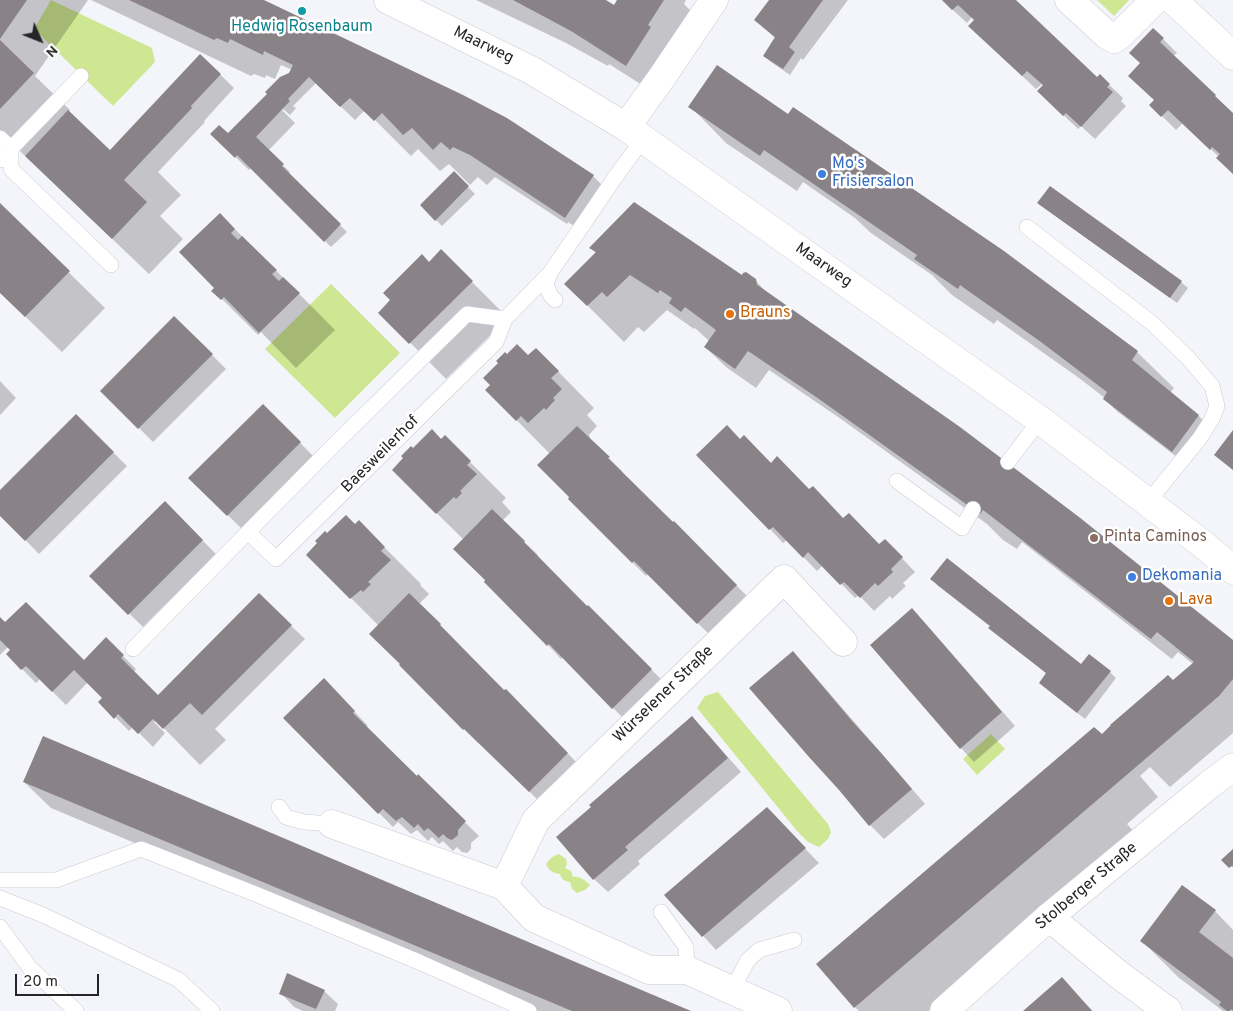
<!DOCTYPE html>
<meta charset="utf-8">
<style>
body{margin:0}
#map{position:relative;width:1233px;height:1011px;overflow:hidden;background:#f4f4fb;font-family:Overpass,sans-serif}
canvas{display:block}
.north{position:absolute;left:15px;top:15px;width:50px;height:50px;-webkit-text-stroke:4px #fff;paint-order:stroke;rotate:134deg;font-size:14px;font-weight:700;line-height:20px;text-align:center;color:#262629}
.north::after{content:'';display:block;margin:auto;width:18px;height:22px;background:#262629;clip-path:polygon(50% 0,100% 100%,50% 72%,0 100%)}
.scale{position:absolute;left:15px;top:974px;width:84px;height:22px;box-sizing:border-box;border:2px solid #262629;border-top:0;padding-left:6px;font-size:15px;line-height:18px;white-space:nowrap;color:#262629;-webkit-text-stroke:4px #fff;paint-order:stroke}
</style>
<div id="map">
<canvas width="1233" height="1011"></canvas>
<div class="north">N</div>
<div class="scale">20 m</div>
</div>
<script>
const ctx = document.querySelector('canvas').getContext('2d');
ctx.lineJoin = 'round';
function fill(path, color) { ctx.fillStyle = color; ctx.fill(path, 'evenodd'); }
function trace(path, color, width, dash) { ctx.strokeStyle = color; ctx.lineWidth = width; ctx.lineCap = dash ? 'butt' : 'round'; ctx.setLineDash(dash || []); ctx.stroke(path); }
function write(font, color, halo, rows, align = 'center') {
  ctx.font = font + ' Overpass,sans-serif'; ctx.lineWidth = 5; ctx.setLineDash([]); ctx.textBaseline = 'middle'; ctx.strokeStyle = halo; ctx.fillStyle = color; for (const [text, x, y, turn = 0] of rows) {
    ctx.save(); ctx.translate(x, y); ctx.rotate((+turn || 0) * Math.PI / 180); ctx.textAlign = isNaN(turn) ? turn : align; if (halo) ctx.strokeText(text, 0, 0); ctx.fillText(text, 0, 0); ctx.restore();
  }
}
fill(new Path2D(`
 M51 0 152 48 155 62 113 106 34 29Z
 M1097 0H1129L1114 16Z
 M331 284 400 353 335 418 265 349Z
 M718 692 767 751 828 824 831 832 828 839 819 847 808 842 798 832 697 708 705 696Z
 M991 734 1005 749 977 775 963 759Z
 M559 854 566 859 567 864 565 868 571 871 573 877C581 876 584 880 590 885L585 890 577 893 572 889 570 882C564 881 562 880 560 874 553 873 549 871 546 864L552 857Z`), '#cfe792');
fill(new Path2D(`
 M0 0H88L35 76 70 110 68 112 110 151 200 55 234 88 204 121 205 122 158 172 181 195 160 216 183 239 149 274 0 132Z
 M91 0H261L593 176 607 190 580 230 568 222 567 224 495 177 487 185 478 177 470 185 449 164 440 171 418 149 411 156 365 110 355 120 316 83 293 106 296 108 290 115 283 109 282 110 295 123 268 151 290 172 288 174 347 232 331 247 251 168 249 170 212 134H228L267 96 281 110 283 108 267 92 290 74 292 70 281 65 275 79 266 75 265 78 254 74 251 76Z
 M476 0H604L615 7 619 0H686L684 4 696 16 653 92 609 64 608 66 566 43Z
 M771 0H848L803 60 801 58 790 75 771 62 764 56 776 39 755 20Z
 M942 0H1014L1098 79 1100 76 1123 98 1121 101 1126 106 1095 139 1081 126 1078 129 1053 105 1044 86 1042 84 1036 89 983 39 975 20 972 17 967 23Z
 M1153 29 1177 53 1173 56 1215 96 1233 115V174L1219 157 1183 123 1176 130 1151 105 1156 101 1142 63Z
 M690 106 789 115 1003 252 1137 352 1174 388 1170 393 1199 416 1212 430 1186 464 1118 412 1104 399 1105 398 1079 378 997 320 994 324 952 295 932 275 871 233 855 218 803 182 797 191 726 143Z
 M454 173 475 194 442 226 421 205Z
 M0 205 105 308 62 352 0 292Z
 M1046 209 1181 282 1188 288 1177 303Z
 M220 214 335 330 296 368 261 332 258 335 214 291 216 288Z
 M591 248 742 276 755 280 770 296 1233 642V733L1170 787 1150 767 1140 776 1158 797 1127 824 1136 834 929 1011H859L855 1007 1102 735 1173 681 1193 664 1178 652 1172 659 1022 542 1017 549 1003 540 987 524 841 419 769 370 756 388 726 367 705 347 709 341 695 328 694 329 667 310 644 332 638 327 624 342 566 284 597 254Z
 M441 251 508 318 446 379 380 312Z
 M174 317 226 369 153 442 102 391Z
 M536 349 594 408 587 415 597 426 589 435 590 437 589 439 622 471 621 473 674 523 750 599 712 637 648 574 646 576 569 499 571 497 550 454 487 390Z
 M0 381 16 398 0 415Z
 M263 405 314 457 242 529 190 478Z
 M76 416 127 466 39 554 0 514V492Z
 M445 437 506 498 502 502 511 512 502 521 538 555 537 557 587 608 588 607 665 683 627 722 563 657 561 659 548 645 487 581 464 540 393 470 413 450 441 440Z
 M741 441 809 491 843 519 880 546 885 540 915 572 903 583 906 586 892 599 890 596 874 611 859 595 855 598 823 565 817 571 787 540 783 543 770 529Z
 M165 503 216 554 143 627 91 576Z
 M359 522 421 584 420 585 429 594 419 604 454 639 504 692 506 690 581 767 543 805 479 742 478 743 401 665 379 626 308 555 327 535 355 526Z
 M932 579 1081 666 1110 672 1116 678 1085 719 1047 689V674L991 627 938 586Z
 M259 595 305 639 215 729 226 740 200 765 156 720 154 722 165 733 153 747 133 727 129 731 100 702 104 698 88 682 66 705 40 679 36 683 7 654 11 650 8 647 0 655V619L5 624 84 661 106 639 136 669 133 673 158 697Z
 M912 610 926 624 1015 726 974 762 961 748Z
 M792 653 806 666 925 804 884 839 870 825 840 789Z
 M337 693 368 726 366 727 417 778 418 776 479 836 471 843V849L467 853 462 852 457 847 453 851 443 841 439 844 432 837 428 841 417 830 411 834 398 822 393 827 285 718Z
 M692 718 706 732 741 772 638 861 640 864 608 892 594 879Z
 M24 782 688 1011H537L51 808Z
 M767 809 819 863 716 950 666 895Z
 M1215 911 1233 930V1011H1223L1178 977 1142 941Z
 M1062 979 1093 1011H1025Z
 M324 991 338 1004 335 1011H303L294 1007 281 993Z`), '#0003');
fill(new Path2D(`
 M0 0H27L0 39Z
 M129 0H264L463 95 507 118 594 175 565 218 470 155 453 147 450 150 441 142 433 150 412 128 403 135 382 113 374 121 350 98 340 107 309 77 288 99 290 101 256 137 284 164 282 166 341 224 324 242 237 155 235 158 210 134 219 125 228 133 267 94 265 92 280 77 289 73 293 65 264 51 263 55 230 39 228 43 217 38 214 40Z
 M513 0H606L614 5 617 0H664L648 25 651 27 626 66 571 31Z
 M769 0H823L789 47 795 52 783 69 763 56 775 37 754 20Z
 M942 0H1016L1097 77 1100 74 1110 84 1107 87 1113 92 1081 127 1066 113 1063 116 1037 91 1043 85 1027 71 1022 76 968 26 974 20 958 5 952 10Z
 M1153 28 1164 38 1160 42 1216 95 1215 96 1233 113V174L1216 158 1220 154 1212 147 1210 150 1168 110 1161 117 1149 105 1154 100 1128 76 1140 63 1129 53Z
 M0 40 34 73 0 109Z
 M200 54 221 74 191 106 192 108 124 180 147 202 112 239 25 156 68 110 110 150Z
 M717 65 788 114 793 107 1004 251 1138 351 1132 360 1199 415 1172 452 1103 399 1107 392 1041 342 974 295 960 285 958 289 914 259 917 255 764 150 760 156 688 107Z
 M454 171 469 186 435 221 420 205Z
 M1050 186 1182 281 1170 298 1037 203Z
 M634 202 742 275 743 273 746 272 756 279 757 284H756L960 427 1079 517 1233 640V679L1219 696 854 1008 816 964 1094 727 1102 734 1111 725H1110L1168 675 1173 680 1194 662 1157 632 1151 639 983 510 980 514 819 399 748 351 735 369 704 347 716 330 685 307 681 312 669 303 672 298 660 290 658 293 630 275 607 297 602 292 587 306 564 284 596 252 589 248Z
 M0 203 70 271 25 317 0 293Z
 M220 213 235 229 231 233 238 240 242 236 277 270 272 274 279 281 283 277 300 293 259 333 224 297 221 300 211 291 214 288 179 252Z
 M441 249 473 281 409 344 378 313 390 300 383 293 422 254 429 262Z
 M174 316 213 354 138 429 100 391Z
 M517 344 528 355 536 348 559 371 551 378 562 389 553 398 555 400 546 410 544 408 528 423 521 416 516 421 485 390 490 385 483 378 498 363 496 361 505 352 507 354Z
 M263 404 301 442 227 516 188 478Z
 M76 414 114 452 25 541 0 516V490Z
 M727 425 740 439 744 435 771 463 777 456 809 489 813 486 843 518 849 513 879 544 885 539 903 557 891 569 893 572 878 586 875 583 860 598 844 582 840 585 808 552 803 558 773 527 769 530 696 455Z
 M577 426 610 457 608 458 673 522 674 521 737 585 697 624 634 561 632 563 568 499 569 497 537 465Z
 M432 429 441 439 445 435 471 461 467 465 477 474 460 491 462 493 456 499 454 497 436 514 392 470 403 458 401 456 411 446 413 448Z
 M1233 430V470L1214 455Z
 M165 501 203 540 128 615 89 576Z
 M492 509 525 541 524 542 587 606 588 605 652 669 612 709 549 644 547 646 484 582 485 580 453 549Z
 M346 515 355 524 359 520 385 547 381 551 391 560 368 582 371 584 363 592 361 590 350 599 306 555 317 543 315 541 325 531 327 533Z
 M947 558 1081 664 1089 654 1111 671 1077 713 1039 683 1046 673 988 628 990 626 930 579Z
 M259 593 292 625 202 715 190 703 163 729 153 719 138 734 118 714 114 719 98 702 102 698 74 670 52 692 26 666 21 670 6 654 10 650 0 640V617L5 622 26 602 84 660 106 637 124 655 121 658 158 695Z
 M409 593 441 624 440 625 504 690 506 689 568 753 529 792 464 729 463 730 399 665 400 664 369 634Z
 M912 608 1002 712 960 749 870 645Z
 M793 651 852 721 882 754 912 789 869 826 839 790 809 757 749 688Z
 M324 678 355 711 353 713 417 776 418 774 466 821 458 830V835L452 840 447 838 443 834 439 838 428 828 424 831 418 824 414 828 402 817 396 821 383 809 378 814 283 718Z
 M692 716 728 758 625 847 628 850 593 880 556 837 591 807 589 805Z
 M43 736 691 1011H572L23 782Z
 M767 807 806 848 702 937 664 895Z
 M1233 849V867L1232 866 1229 868 1221 860Z
 M1182 885 1216 910 1199 932 1233 958V1011L1231 1009 1230 1011H1227L1219 1005 1221 1002 1140 941Z
 M287 973 325 990 316 1009 279 994Z
 M1062 977 1092 1011H1023Z`), '#898387');
const lane = new Path2D(`
 M0 138 11 148V169L111 265
 M0 160 81 76
 M1027 227 1153 324 1188 358 1212 386 1217 406 1212 419 1200 438 1148 502
 M555 300 551 296 546 285 550 273 616 176 643 139
 M1008 462 1040 420
 M897 481 962 528 973 509
 M248 532 335 444 467 314 505 319
 M133 649 248 532 276 559 496 342 505 319 550 273
 M279 807 286 817 304 822 332 824
 M0 880H56L141 849 258 895 419 962 529 1011
 M0 898 43 915 179 980 212 1011
 M661 912 686 947 687 970
 M0 927 30 968 76 1011
 M732 990 748 960 759 950 794 940`);
const street = new Path2D(`
 M1069 0 1107 35 1114 39 1120 35 1155 0
 M1173 0 1233 56
 M626 127 660 80 714 0
 M332 824 504 886 534 918 649 970H687L778 1011
 M504 886 536 820 784 579 843 642
 M1049 917 1118 974 1168 1011`);
const secondary = new Path2D(`
 M388 0 531 70 626 127 1040 420 1205 546 1233 570
 M944 1011 1049 917 1209 785 1233 767`);
trace(lane, '#cacad1', 16);
trace(street, '#cacad1', 29);
trace(secondary, '#cacad1', 29);
trace(lane, '#fff', 15);
trace(street, '#fff', 28);
trace(secondary, '#fff', 28);
for (const [x, y, r, color] of [
 [302,11,5,"#0f9aa8"],
 [822,174,5,"#3f7fe0"],
 [730,314,5,"#e8710a"],
 [1094,538,5,"#8d6e63"],
 [1132,577,5,"#3f7fe0"],
 [1169,601,5,"#e8710a"]
]) { const dot = new Path2D(); dot.arc(x, y, r, 0, 2 * Math.PI); ctx.fillStyle = color; ctx.fill(dot); trace(dot, '#fff', 2); }
write('16px', '#0d838f', '#fff', [
 ["Hedwig Rosenbaum",302,28]
]);
write('16px', '#262629', '#fff', [
 ["Maarweg",483,46,26],
 ["Maarweg",823,266,35],
 ["Baesweilerhof",381,455,-45],
 ["Würselener Straße",664,695,-44],
 ["Stolberger Straße",1087,887,-40]
]);
write('16px', '#366cbe', '#fff', [
 ["Mo's",832,165],
 ["Frisiersalon",832,183],
 ["Dekomania",1142,577]
], 'left');
write('16px', '#c56008', '#fff', [
 ["Brauns",740,314],
 ["Lava",1179,601]
], 'left');
write('16px', '#785e54', '#fff', [
 ["Pinta Caminos",1104,538]
], 'left');
</script>
